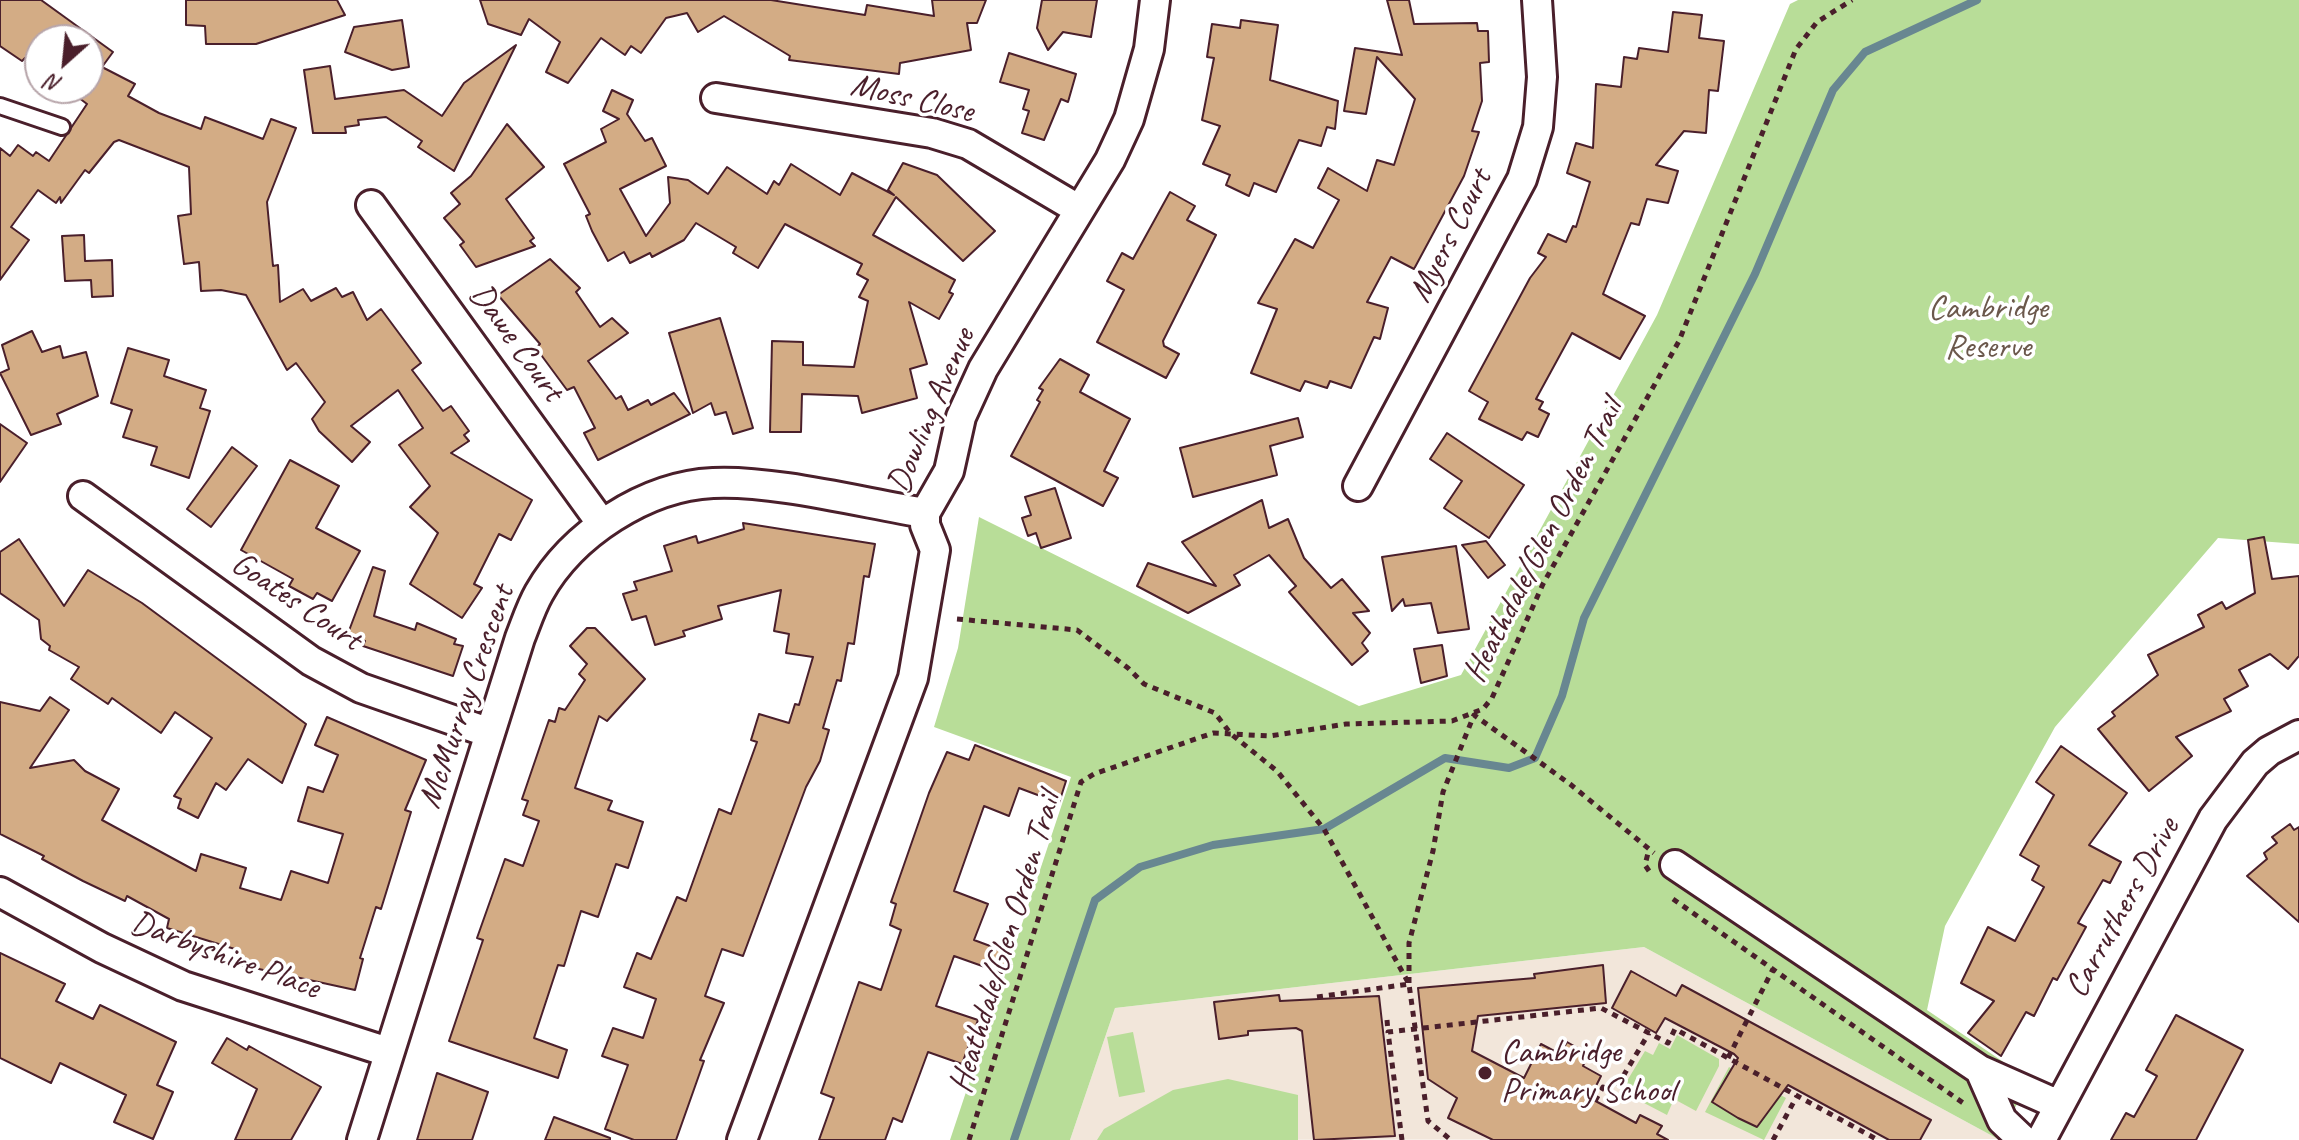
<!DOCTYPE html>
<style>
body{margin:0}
#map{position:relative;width:2299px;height:1140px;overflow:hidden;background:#fff;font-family:Caveat,sans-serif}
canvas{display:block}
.north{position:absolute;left:24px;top:24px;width:80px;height:80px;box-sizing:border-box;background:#fff;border:2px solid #b7a5aa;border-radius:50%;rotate:207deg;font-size:22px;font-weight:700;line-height:32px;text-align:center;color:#4a1f2b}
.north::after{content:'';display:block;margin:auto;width:28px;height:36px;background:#4a1f2b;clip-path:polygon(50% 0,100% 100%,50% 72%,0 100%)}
</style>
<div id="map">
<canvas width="2299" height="1140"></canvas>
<div class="north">N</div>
</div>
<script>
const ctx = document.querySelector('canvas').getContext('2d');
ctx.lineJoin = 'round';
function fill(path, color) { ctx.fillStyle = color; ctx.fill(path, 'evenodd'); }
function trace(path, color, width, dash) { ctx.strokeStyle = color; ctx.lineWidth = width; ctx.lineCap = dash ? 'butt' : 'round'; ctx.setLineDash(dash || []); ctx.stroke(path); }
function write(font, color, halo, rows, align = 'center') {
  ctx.font = font + ' Caveat,sans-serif'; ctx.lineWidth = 7; ctx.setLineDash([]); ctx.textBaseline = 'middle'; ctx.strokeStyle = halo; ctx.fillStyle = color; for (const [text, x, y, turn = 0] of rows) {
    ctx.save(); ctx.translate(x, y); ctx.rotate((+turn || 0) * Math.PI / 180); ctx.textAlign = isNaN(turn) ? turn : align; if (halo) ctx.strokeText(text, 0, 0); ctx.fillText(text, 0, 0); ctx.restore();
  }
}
fill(new Path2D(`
 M1644 947 1998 1139 1070 1140 1115 1008Z`), '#f2e6da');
fill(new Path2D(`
 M1798 0H2299V544L2218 538 2055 727 1945 926 1927 1010 2030 1080 1998 1139 1644 947 1115 1008 1070 1140H950L1071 777 934 727 958 648 979 517 1359 706 1461 675 1657 315 1790 4Z
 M1133 1032 1145 1092 1119 1097 1107 1037Z
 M1677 1035 1719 1059V1066L1696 1111 1674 1099 1667 1115 1621 1091 1645 1051 1653 1055 1659 1043 1670 1049Z
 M1729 1067 1786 1098 1764 1140 1705 1112Z
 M1228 1079 1298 1095V1140H1097L1104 1129 1173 1090Z`), '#b8dd98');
trace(new Path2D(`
 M1014 1140 1095 900 1140 867 1213 845 1324 829 1445 758 1509 768 1535 758 1562 696 1584 618 1755 274 1833 90 1865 52 1977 0`), '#688791', 8);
const building = new Path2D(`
 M0 0H41L113 52 102 67 135 84 128 96 159 113 201 129 205 117 263 139 271 119 296 128 267 202 273 266 278 265 280 302 303 289 311 301 336 288 342 297 353 292 367 320 381 309 421 363 412 370 443 411 451 406 469 431 464 435 469 441 451 453 532 500 511 540 499 534 474 584 482 588 462 618 410 584 438 533 410 507 430 486 399 445 423 428 398 390 351 426 370 442 352 462 319 431 312 419 325 402 296 363 287 370 246 295 221 290 201 291 199 262 184 264 178 216 191 214 189 167 119 140 114 142 89 173 85 170 61 203 60 197 56 203 38 190 11 227 29 240 0 280V148L10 156 18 145 33 156 36 152 49 161 87 104 66 88H88V40H40V69L25 58 22 61 0 46Z
 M186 0H337L345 15 256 44H206L205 26 186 25Z
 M480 0H771L865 15 867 5 934 16 932 0H986L977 23H967L971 50 900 63 899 74 789 60 790 56 724 16 698 32 687 13 666 18 641 53 631 46 625 55 601 38 568 83 546 72 560 42 529 19 521 35 488 24Z
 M1042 0H1097L1091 37 1063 32 1048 50 1037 28Z
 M1387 0H1409L1414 24 1477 23 1478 31H1488L1489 62 1480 63 1482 101 1472 131 1479 132 1464 176 1414 269 1391 257 1367 302 1388 308 1380 339 1374 337 1351 388 1330 381 1327 388 1305 381 1300 391 1251 373 1277 309 1258 303 1295 239 1313 248 1339 200 1318 188 1328 168 1367 191 1377 160 1394 165 1415 99 1377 57 1366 114 1344 111 1355 48 1402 55Z
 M1673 12 1702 15 1699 38 1724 41 1718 91 1709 90 1706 133 1684 131 1656 165 1678 171 1668 203 1647 199 1639 225 1631 223 1603 294 1645 316 1620 359 1572 333 1536 399 1543 402 1539 409 1549 414 1538 437 1527 432 1522 440 1479 419 1488 402 1469 391 1530 278 1546 257 1538 253 1548 234 1566 242 1573 226 1576 227 1590 182 1567 173 1576 143 1593 148 1596 84 1621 87 1624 57 1637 59 1639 48 1668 52Z
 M402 20 409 67 392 70 345 52 354 27Z
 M1241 20 1278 25 1270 80 1338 101 1335 129 1327 127 1321 146 1299 140 1276 192 1254 183 1249 196 1226 185 1230 175 1203 164 1220 126 1202 120 1214 58 1207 57 1212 24 1240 28Z
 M516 45 454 171 418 147 422 141 386 117 358 120 359 125 345 127 346 133H313L304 70 330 66 335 99 404 90 442 116 464 83Z
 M1009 53 1076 74 1068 102 1061 99 1044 140 1022 133 1029 111 1023 109 1029 90 1000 82Z
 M612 90 633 100 627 114 645 141 652 138 666 166 620 189 646 236 670 203 668 177 688 180 708 194 727 167 767 194 774 181 779 185 791 164 840 195 852 173 894 195 888 190 903 163 937 175 995 231 963 261 896 197 873 235 955 280 949 292 953 294 939 319 909 302 927 364 910 369 917 398 862 413 858 396 802 394 801 432H770L772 341 803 342V365L854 367 868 301 859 297 868 280 857 274 862 264 785 224 758 268 733 253 736 247 696 223 684 240 652 257 650 253 630 263 624 252 608 261 592 231 586 216 590 214 564 164 606 142 601 129 619 119 603 111Z
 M507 124 544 167 506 199 534 238 530 241 535 246 476 267 460 245 464 242 444 218 460 204 451 193 471 176Z
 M1170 192 1195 206 1187 220 1216 235 1163 341 1164 346 1179 354 1166 378 1097 342 1124 290 1107 281 1122 253 1133 259Z
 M84 235 85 261 112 260 113 296 92 297 91 280 65 281 62 236Z
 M550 259 580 288 576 292 600 327 612 318 628 333 588 361 616 399 621 396 628 410 648 400 651 405 674 393 690 414 598 460 584 433 595 428 574 387 567 390 536 348 540 344 498 295Z
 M720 318 753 428 733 434 726 412 715 415 711 403 693 413 669 333Z
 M32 331 42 352 60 346 63 358 86 352 98 396 57 414 61 424 31 435 0 373 9 369 2 345Z
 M128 348 169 360 164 376 206 390 200 408 210 411 189 478 151 465 157 447 123 437 132 410 111 403Z
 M1060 359 1089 375 1080 392 1130 419 1104 471 1118 478 1103 506 1011 456 1040 402 1037 400 1043 390 1039 388Z
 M1298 418 1303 437 1270 446 1277 475 1193 497 1180 448Z
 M0 424 27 443 0 482Z
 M1447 433 1524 485 1489 538 1444 508 1462 481 1430 459Z
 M232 447 257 466 211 527 187 509Z
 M290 460 339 486 316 528 360 551 332 601 317 593 313 599 289 586 293 579 241 550Z
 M1055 488 1071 538 1041 548 1036 533 1028 536 1022 518 1031 515 1025 497Z
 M1262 500 1269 528 1288 519 1304 558 1331 588 1342 579 1369 611 1353 613 1370 633 1362 643 1368 651 1352 665 1289 592 1296 586 1269 555 1234 575 1240 585 1188 613 1137 586 1148 563 1216 586 1182 542Z
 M743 523 875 544 869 577 864 576 854 644 848 643 841 681 837 680 823 728 829 730 820 761 806 787 743 956 722 949 705 996 724 1003 700 1060 704 1061 676 1140H634L605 1129 628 1065 602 1056 613 1028 643 1038 656 999 624 987 637 953 651 959 677 897 686 901 719 809 731 814 757 742 751 740 759 714 789 723 795 704 799 705 813 657 786 653 789 634 774 631 781 590 718 606 722 619 683 631 685 636 655 645 646 616 632 620 623 594 637 590 634 582 672 571 664 546 696 536 698 543 744 529Z
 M2264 537 2272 579 2299 576V656L2288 669 2270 654 2239 670 2248 686 2224 699 2231 711 2176 737 2192 756 2149 791 2098 729 2115 716 2112 712 2158 675 2148 655 2204 627 2198 615 2222 602 2226 609 2255 593 2248 540Z
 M19 539 64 606 88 570 142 603 306 724 282 783 248 759 226 790 216 783 198 818 178 808 181 799 174 796 212 738 175 712 161 733 112 698 108 704 71 679 79 667 49 650 50 646 41 639 39 620 0 593V552Z
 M1486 541 1505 565 1488 578 1462 545Z
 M1456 546 1469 629 1438 633 1431 603 1405 606 1403 599 1392 611 1382 557Z
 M373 567 385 571 374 616 415 630 417 623 456 639 454 644 463 646 453 676 363 646 365 641 347 636Z
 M587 628H595L645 679 607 721 599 716 575 788 612 801 608 810 643 822 628 868 616 864 598 917 581 911 564 966 558 965 534 1038 567 1050 558 1078 449 1041 483 940 477 938 505 859 523 866 539 821 523 815 528 801 522 799 549 720 555 722 559 708 565 710 585 680 579 674 587 664 570 646Z
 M1442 645 1447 676 1421 683 1414 649Z
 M50 697 69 710 30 768 74 760 85 771 119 789 102 820 196 871 201 854 246 868 240 888 281 900 291 871 328 883 343 834 298 821 308 787 323 792 338 755 315 745 327 717 426 760 405 810 411 812 381 909 376 907 360 958 363 959 355 990 236 964 238 950 167 928 169 919 127 896 125 901 83 881 42 859 44 856 0 834V702L40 711Z
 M975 745 1066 781 1059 803 1019 788 1009 816 984 806 954 891 988 904 974 940 1009 953 1002 973 954 956 936 1006 978 1020 962 1064 928 1052 902 1122 893 1118 885 1140H819L834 1098 821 1093 859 982 881 990 901 930 890 925 896 904 891 902 929 793 947 752 969 760Z
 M2061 746 2127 793 2089 845 2121 862 2110 883 2103 880 2078 923 2086 927 2057 980 2053 978 2034 1016 2026 1012 2001 1056 1968 1033 1994 1001 1961 983 1988 927 2015 941 2044 887 2032 880 2039 866 2020 855 2054 795 2036 782Z
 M2290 824 2294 830 2299 827V922L2247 876 2267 859 2264 853 2277 843 2272 837Z
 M0 953 65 984 56 1001 93 1019 100 1005 176 1042 157 1085 173 1092 153 1139 114 1122 126 1095 60 1063 51 1083 0 1058Z
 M1603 965 1606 1003 1478 1016 1472 1051 1524 1078 1541 1044 1560 1054 1567 1042 1588 1054 1583 1066 1601 1076 1590 1098 1636 1123 1640 1115 1662 1126 1657 1134 1668 1140H1493L1448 1118 1457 1098 1428 1079 1418 988 1535 978 1534 974Z
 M1631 971 1676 996 1682 985 1931 1120 1920 1140H1889L1788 1085 1757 1127 1738 1118 1712 1102 1738 1058 1734 1054 1665 1018 1656 1033 1612 1008Z
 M1279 995 1280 1001 1379 996 1395 1136 1314 1140 1302 1031 1296 1028 1248 1031V1035L1219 1039 1214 1002Z
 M2176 1015 2243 1050 2196 1140H2111L2126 1113 2134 1117 2157 1076 2146 1070Z
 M227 1038 247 1050 249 1046 321 1087 291 1140H235L257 1089 212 1063Z
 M437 1073 488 1092 472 1140H417Z
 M554 1117 610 1138V1140H545Z`);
fill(building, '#d3ac85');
trace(building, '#4a1f2b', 2);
const service = new Path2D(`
 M0 106 62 127`);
const minor = new Path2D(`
 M716 98 932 133 968 144 1078 209
 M371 205 602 524
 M1358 486 1522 179 1538 127 1542 77 1537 0
 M83 496 311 661 361 688 490 733
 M1675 865 1980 1070 2059 1105
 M0 892 102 948 183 986 388 1052
 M1980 1070 2002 1120 2023 1140
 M362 1140 520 638C526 623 531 607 539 593 572 534 646 486 713 483 774 480 863 503 925 513
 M742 1140 913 678 935 550 925 525V513L949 471 961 417 983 369 1110 160 1129 119 1149 49 1155 0
 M2041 1140 2213 819 2255 763 2269 751 2299 735`);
trace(service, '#4a1f2b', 20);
trace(minor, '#4a1f2b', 34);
trace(new Path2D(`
 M957 619 1077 630 1128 668 1144 684 1215 713 1231 734 1277 771 1324 829 1409 984
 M1649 871 1645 865 1649 849
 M1673 899 1966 1105
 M1409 983V943L1433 851 1443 792 1474 715 1570 784 1654 853
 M1317 997 1409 984 1428 1121 1451 1140
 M1387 1020 1388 1032
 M1728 1058 1773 969
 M1595 1101 1603 1087 1613 1093 1649 1033
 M969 1140 1081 782 1094 774 1213 733 1270 736 1346 724 1452 721 1483 709 1492 698 1543 584 1679 341 1796 49 1817 22 1852 0
 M1402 1140 1388 1032 1601 1008 1668 1043 1675 1029 1878 1140
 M1773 1140 1797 1096`), '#4a1f2b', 5, [6, 6]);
trace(service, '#fff', 14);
trace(minor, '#fff', 28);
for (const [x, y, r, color] of [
 [1485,1073,8,"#4a1f2b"]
]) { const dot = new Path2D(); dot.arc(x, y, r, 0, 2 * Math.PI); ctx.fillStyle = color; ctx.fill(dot); trace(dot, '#fff', 3); }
write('34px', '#4a1f2b', '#fff', [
 ["Moss Close",912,99,13],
 ["Myers Court",1451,236,-63],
 ["Dawe Court",516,343,54],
 ["Dowling Avenue",932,411,-67],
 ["Heathdale/Glen Orden Trail",1544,541,-63],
 ["Goates Court",296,602,34],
 ["McMurray Crescent",467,697,-71],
 ["Carruthers Drive",2123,908,-61],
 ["Heathdale/Glen Orden Trail",1006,943,-73],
 ["Darbyshire Place",225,956,20]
]);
write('34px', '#6b584c', '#fff', [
 ["Cambridge",1988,309],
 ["Reserve",1988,348]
]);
write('34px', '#4a1f2b', '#fff', [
 ["Cambridge",1501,1053],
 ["Primary School",1501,1092]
], 'left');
</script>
